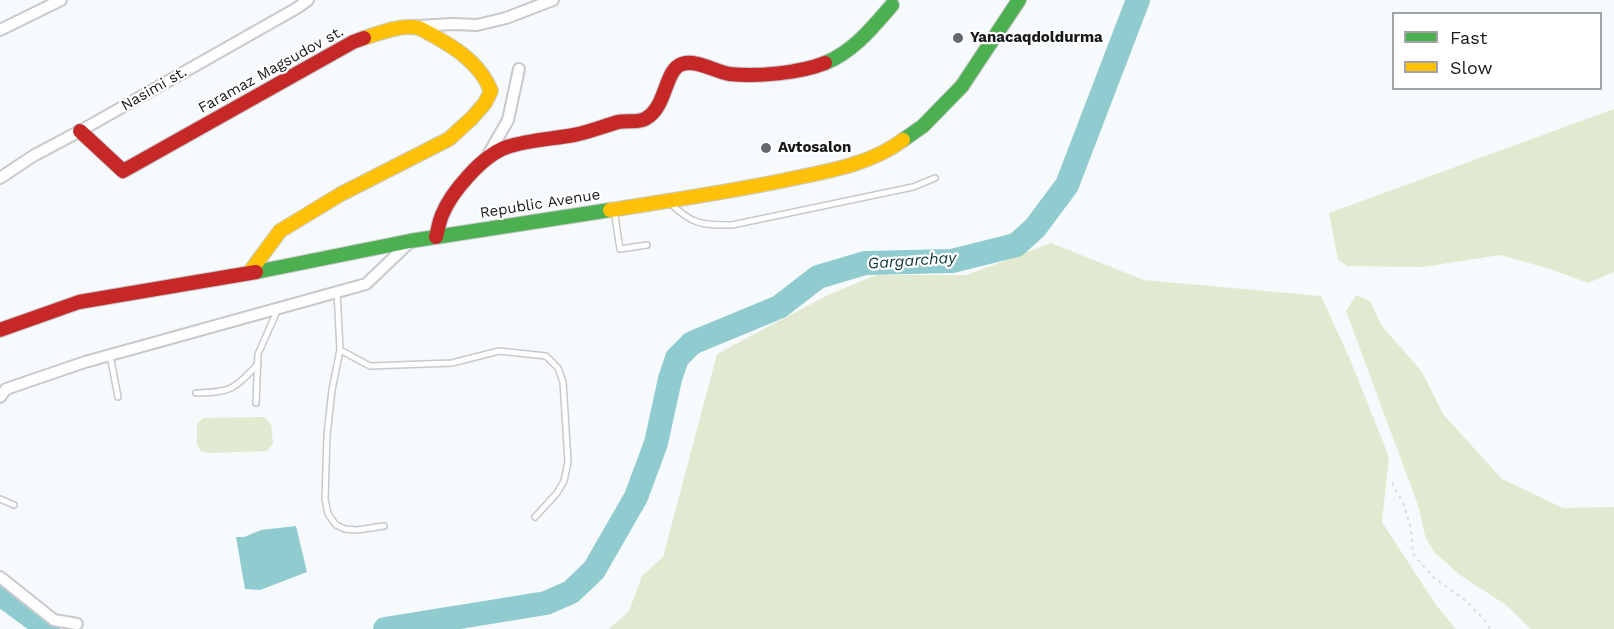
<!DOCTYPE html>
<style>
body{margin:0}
#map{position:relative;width:1614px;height:629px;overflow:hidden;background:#f7fafc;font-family:"Work Sans",sans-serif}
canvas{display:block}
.legend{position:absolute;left:1392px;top:12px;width:210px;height:78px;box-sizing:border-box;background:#fff;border:2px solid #a2a3a4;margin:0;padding:8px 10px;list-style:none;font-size:18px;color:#171a1c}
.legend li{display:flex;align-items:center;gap:12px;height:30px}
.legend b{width:30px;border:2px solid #a2a3a4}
</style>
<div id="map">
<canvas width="1614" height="629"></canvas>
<ul class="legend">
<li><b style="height:8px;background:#4caf50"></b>Fast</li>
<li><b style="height:8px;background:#ffc107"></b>Slow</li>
</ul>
</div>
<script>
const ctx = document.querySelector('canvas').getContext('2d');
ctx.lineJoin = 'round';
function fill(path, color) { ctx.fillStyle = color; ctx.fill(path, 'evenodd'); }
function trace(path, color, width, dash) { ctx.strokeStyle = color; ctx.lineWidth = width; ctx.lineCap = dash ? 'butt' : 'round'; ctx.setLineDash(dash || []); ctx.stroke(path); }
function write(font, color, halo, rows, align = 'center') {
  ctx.font = font + ' "Work Sans",sans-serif'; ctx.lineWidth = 4.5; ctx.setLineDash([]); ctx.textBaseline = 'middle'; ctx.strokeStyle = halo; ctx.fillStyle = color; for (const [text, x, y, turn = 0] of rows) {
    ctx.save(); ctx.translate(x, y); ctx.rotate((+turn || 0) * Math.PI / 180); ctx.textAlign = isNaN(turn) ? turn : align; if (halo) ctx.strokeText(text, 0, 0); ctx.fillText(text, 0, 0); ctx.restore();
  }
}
fill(new Path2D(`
 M1614 109V272L1588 283 1550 269 1500 255 1423 267 1348 266 1338 260 1329 213Z
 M1051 243 1144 280 1321 296 1352 364 1389 457 1382 522 1436 605 1456 629H609L629 611 642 576 663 557 717 354 828 295 876 275H967Z
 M1356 295 1370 301 1382 326 1422 372 1443 414 1502 479 1563 508 1614 507V629H1531L1506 605 1460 575 1434 552 1425 536 1419 508 1346 311Z
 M264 417 271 424 273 443 267 451 209 453 201 451 197 444V424L203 418Z`), '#e1ead0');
fill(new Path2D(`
 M296 526 307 572 260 590 245 589 236 537H244L261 530Z`), '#90cccf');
trace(new Path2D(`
 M0 594 48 629
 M385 629 546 603 571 592 594 570 636 497 656 443 670 379 677 358 692 343 779 307 818 277 865 263 952 261 1016 245 1035 228 1067 185 1138 0`), '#90cccf', 24);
const lane = new Path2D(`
 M670 203C693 225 701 225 732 225L913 187 935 178
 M614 210 620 249 647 245
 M337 291 340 350 332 390 327 435 325 499 328 514 336 525 345 529 357 530 384 526
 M340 350 370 366 452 363 499 351 546 356 558 368 563 382 568 462 564 481 557 493 535 517
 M110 355 118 397
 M196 393C232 392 233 390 258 364
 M256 403 258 354 278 309
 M0 499 14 505`);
const street = new Path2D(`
 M417 26 453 24 477 25 506 18 553 0
 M0 30 61 0
 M488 155 508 120 519 69
 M0 178 33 156 80 131 297 8 308 0
 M0 397 6 389 85 362 366 284 410 242
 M0 577 54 620 77 624`);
const fast = new Path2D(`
 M825 63C853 52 873 27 892 5
 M903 140 923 126 962 86 1019 0
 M256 272 410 241 610 210`);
const slow = new Path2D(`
 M610 210C673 200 737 191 800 177 835 170 874 162 903 140
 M249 273 280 231 341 194 449 139 472 118 485 103 491 91C479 60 448 43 419 28 402 24 380 33 364 38`);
const jam = new Path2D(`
 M80 131 123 171 353 42 364 38
 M436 237C438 230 439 222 442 215 451 192 483 155 507 147 528 140 552 139 574 135 589 132 604 126 618 122 627 120 637 123 645 119 667 108 664 70 682 64 696 59 716 72 730 74 757 77 800 73 825 63
 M0 330 79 302 256 272`);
trace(lane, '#c7c9cc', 8);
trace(street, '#c7c9cc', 14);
trace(fast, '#c7c9cc', 16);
trace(slow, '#c7c9cc', 16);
trace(jam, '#c7c9cc', 16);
trace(new Path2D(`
 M1392 483 1404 505 1411 529 1413 554 1433 577 1466 601 1486 622 1490 629`), '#d9dbdb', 2, [3, 4.5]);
trace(lane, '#fefeff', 5);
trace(street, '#fefeff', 10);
trace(fast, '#4caf50', 14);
trace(slow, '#ffc107', 14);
trace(jam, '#c62828', 14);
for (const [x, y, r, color] of [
 [958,38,6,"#65686a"],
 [766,148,6,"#65686a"]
]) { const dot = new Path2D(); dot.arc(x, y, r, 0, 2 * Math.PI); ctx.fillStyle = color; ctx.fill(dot); trace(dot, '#fff', 2); }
write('bold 15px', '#171a1c', '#fff', [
 ["Yanacaqdoldurma",970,38],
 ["Avtosalon",778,148]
], 'left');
write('15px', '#171a1c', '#fff', [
 ["Faramaz Magsudov st.",271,70,-29],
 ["Nasimi st.",154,89,-30],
 ["Republic Avenue",540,204,-9]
]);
write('italic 16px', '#0b3537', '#fff', [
 ["Gargarchay",912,261,-4]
]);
</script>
